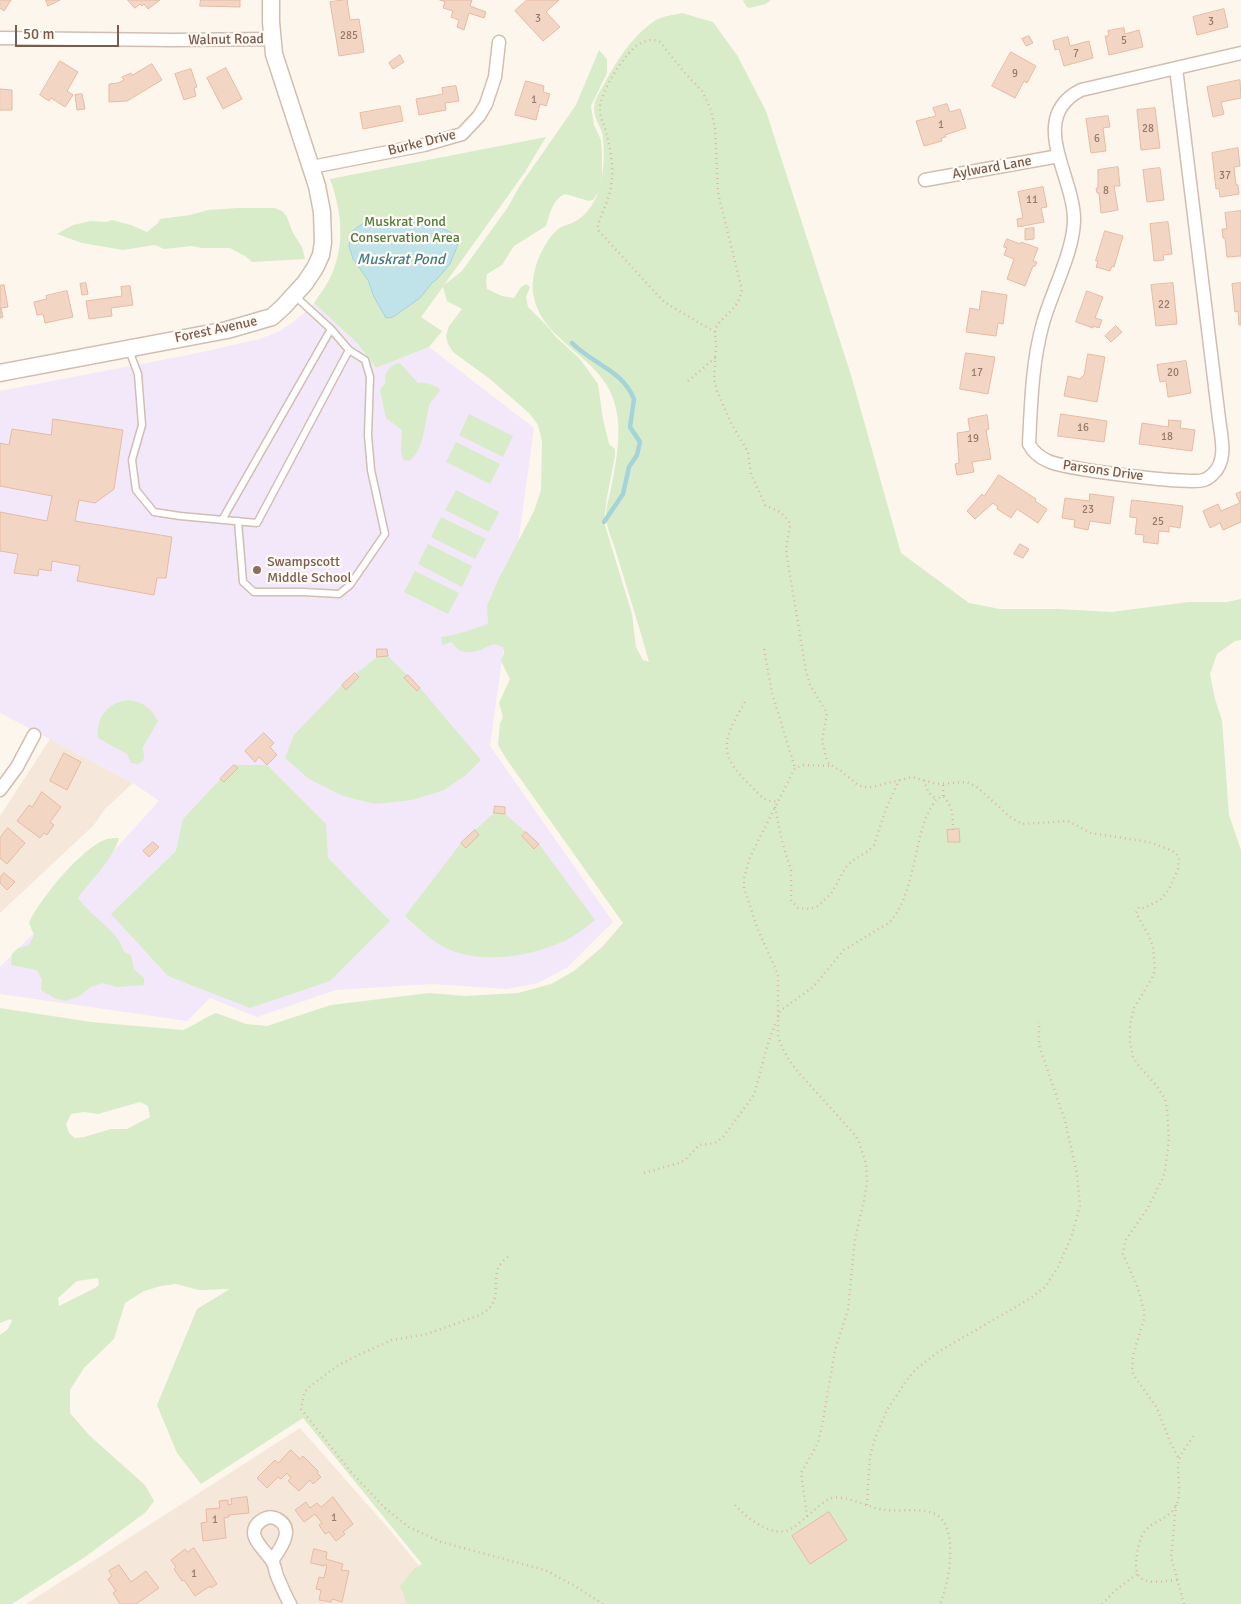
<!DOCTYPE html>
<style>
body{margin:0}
#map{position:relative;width:1241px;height:1604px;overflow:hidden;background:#fdf6ec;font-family:Signika,sans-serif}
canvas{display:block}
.scale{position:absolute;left:15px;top:25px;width:104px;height:22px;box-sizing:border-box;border:2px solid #7a5c4d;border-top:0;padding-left:6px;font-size:15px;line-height:18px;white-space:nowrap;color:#7a5c4d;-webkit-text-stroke:4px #fffaf3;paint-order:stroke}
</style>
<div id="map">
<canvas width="1241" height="1604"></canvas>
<div class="scale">50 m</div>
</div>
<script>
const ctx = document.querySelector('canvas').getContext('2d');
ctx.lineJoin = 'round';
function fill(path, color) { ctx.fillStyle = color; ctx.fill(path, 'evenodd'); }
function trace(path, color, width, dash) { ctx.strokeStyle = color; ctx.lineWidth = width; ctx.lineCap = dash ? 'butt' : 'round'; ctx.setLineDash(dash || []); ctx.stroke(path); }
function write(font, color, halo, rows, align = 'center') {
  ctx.font = font + ' Signika,sans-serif'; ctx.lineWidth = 4.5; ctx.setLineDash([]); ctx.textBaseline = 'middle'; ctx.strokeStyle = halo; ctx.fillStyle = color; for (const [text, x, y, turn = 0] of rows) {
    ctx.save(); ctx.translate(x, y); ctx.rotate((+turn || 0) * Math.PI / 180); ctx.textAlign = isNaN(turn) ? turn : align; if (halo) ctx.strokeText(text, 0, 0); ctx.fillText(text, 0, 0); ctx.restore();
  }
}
fill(new Path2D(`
 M50 739 133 783 105 809 94 825 0 913V816Z
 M300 1428 389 1529 444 1596 428 1604H26Z`), '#f5e8da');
fill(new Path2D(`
 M314 303 357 343 376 368 429 347 534 428 490 746 613 922 568 967 538 983 507 989 432 984 336 990 257 1017 210 998 187 1021 0 994V967L86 881 159 801 133 783 0 713V391L193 354 259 339 278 332 290 324 303 314Z`), '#f3e8fa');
fill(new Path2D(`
 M743 0H771L766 4 749 8 746 6Z
 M682 13 713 22 737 55 766 111 851 375 901 553 969 603 1000 609H1058L1111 612 1189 602H1227L1241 599V640L1235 641 1217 654 1210 674 1215 699 1222 720 1229 815 1241 850V1604H407L400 1586 414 1569 422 1564 303 1418 201 1484 177 1453 157 1405 197 1309 230 1289 199 1290 176 1284 161 1286 144 1291 125 1303 114 1339 84 1368 70 1390V1413L90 1436 145 1485 154 1501 146 1512 85 1557 12 1604H0V1335L7 1330 12 1321 10 1319 0 1323V1008L91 1022 183 1030C195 1025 204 1018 216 1013L246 1024 267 1026 331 1005 429 993 466 996 518 993 551 984 574 971 602 947 623 923 507 760 498 745 500 723 503 717 499 703 510 679 501 661 504 653 503 647 494 644C480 650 462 660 452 642L442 645 441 637C458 635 472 629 488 624L487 606 498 580 534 511 541 490 542 441 538 425 530 414 490 379 453 352 448 344 446 336 449 326 462 309 447 301 443 287 421 317 442 331 429 347 376 368 357 343 314 303C319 295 325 288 329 280 346 248 342 212 330 179L546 137 525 172 444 285 462 271 508 207 519 187 576 105 599 50 607 59V73L591 106 594 125 601 140 602 155V177L599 191 593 200 589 201 565 194C552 200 550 214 546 226L514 246 502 265 487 274 486 281 487 289 502 296 514 298 521 287 526 284 530 287 526 297 528 307 548 327 556 337 580 359 598 384 603 419 609 444 615 449V456L607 497 604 522 632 614 636 647 643 660 649 662C639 625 627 589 616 552 613 541 606 527 606 516 606 507 609 498 611 489 617 457 625 420 609 389 590 353 538 336 533 292 531 271 542 244 557 230 563 225 569 225 574 222 586 216 593 205 598 193 604 181 606 142 601 130 598 122 594 117 594 108 594 100 600 91 604 84 618 59 632 36 656 20 663 16 674 15 682 13ZM140 1102 148 1106 150 1117 127 1129H111L84 1137 75 1138 69 1133 66 1124 71 1114 84 1112 98 1114ZM98 1278 99 1285 95 1288 59 1306 58 1298 77 1281Z
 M238 208H275L282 211 287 217 293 233 302 247 305 259 252 262 245 256 230 248H202L192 246 164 249 155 245 123 250 82 243 57 234 73 225 91 221 106 222 112 220 131 225 147 232 158 223 160 219 190 215 208 210Z
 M400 363 418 383C424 381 432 385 438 387L440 390C437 396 431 400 429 406 424 426 425 446 410 461L403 460 401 450 402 430 386 418 380 390 385 383C384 373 389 365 400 363Z
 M469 414 513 436 503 457 459 435Z
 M456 442 500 464 490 484 446 462Z
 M456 490 499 512 489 532 445 510Z
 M441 517 486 539 475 559 431 537Z
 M428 544 472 566 462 587 418 564Z
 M415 571 459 593 448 614 404 592Z
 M388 656 420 688 481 760 466 775 444 790 412 800 375 804 343 796 309 779 285 758 294 735 342 685 377 657Z
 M129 700C143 702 151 708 158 721L142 749C146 756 145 761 138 764L131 763 127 754 98 738C96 717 108 702 129 700Z
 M234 765H267L326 824 328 858 390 921 330 981 250 1008 168 976 111 914 176 851 183 819Z
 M494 813 505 814 526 832 539 844 595 920C587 926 579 933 570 938 536 956 484 965 448 949 431 941 418 928 405 916L461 843Z
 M119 838C114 858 90 881 78 898 90 916 119 931 124 952L131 955 134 969 144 978V985L117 987 103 983 91 987 78 997 65 1001 54 998 41 990 42 980 37 970 11 965 12 954 18 948 29 945 34 935 29 923C39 900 82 847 107 839 111 838 115 838 119 838Z`), '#d8ecc9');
const water = new Path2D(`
 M377 221C400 221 436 222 455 235L458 244 450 264 437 279 432 283 420 298 393 317 386 318 374 297 368 280 353 259 349 246 351 232 365 222Z`);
fill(water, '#bfe3e8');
trace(water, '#a5d3da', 1);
trace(new Path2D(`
 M572 343C594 365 622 370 634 399L630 427 640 442 637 455 629 467 623 494 604 522`), '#a5d3da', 4.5);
const building = new Path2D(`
 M0 0H11L4 11 0 8Z
 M46 0H60L48 6Z
 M128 0H160L148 9 144 4 142 6 140 4 135 8Z
 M201 0H240V7L200 6Z
 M347 0 350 20 359 19 364 52 339 56 330 2Z
 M440 0H472L470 6 486 12 484 18 469 13 464 30 457 27 459 20 451 17 453 11 443 8 445 2Z
 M527 0H559L546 12 560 27 543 41 515 11Z
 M1224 9 1228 27 1197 35 1193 17Z
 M1124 28 1125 34 1139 30 1143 47 1109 55 1105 36H1109L1108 31Z
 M1029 36 1033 43 1026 46 1022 39Z
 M1068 37 1070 46 1089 41 1093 58 1064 66 1059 49 1055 50 1053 41Z
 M1011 52 1036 66 1027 83 1024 81 1015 98 992 86Z
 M400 55 404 62 393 69 389 63Z
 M60 61 78 72 67 91 73 95 65 107 51 98 49 101 40 95Z
 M152 64 162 80 127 101 109 102V84L118 83 124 80 122 77 131 73 132 75Z
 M226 68 242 99 223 109 207 78Z
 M191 69 197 87 194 88 196 96 184 100 175 74Z
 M1240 80 1241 98 1221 102 1224 114 1213 117 1207 87Z
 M526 81 544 86 543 92 550 94 546 106 540 104 536 120 515 115Z
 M456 86 459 101 445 103 446 110 419 115 416 99 443 94 442 88Z
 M0 89 12 90V110H0Z
 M82 94 85 109 77 110 75 95Z
 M947 104 950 112 960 109 966 128 945 135 946 137 941 138 942 141 924 146 916 121 936 116 933 108Z
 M400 106 403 121 363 129 360 113Z
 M1155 108 1160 148 1141 150 1137 110Z
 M1108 116 1110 127 1103 128 1106 151 1091 153 1086 119Z
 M1238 148 1240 166 1234 167 1236 185H1238L1239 194 1220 197 1219 188 1216 189 1212 153Z
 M1118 167 1120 186H1114L1118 210 1101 213 1099 193H1097L1096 188H1098V170Z
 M1160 168 1164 200 1147 202 1143 170Z
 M1043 187 1047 207 1041 208 1044 222 1018 227 1017 219 1023 218 1018 192Z
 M1241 211V256L1227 257 1225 238H1223L1222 229H1227L1225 213Z
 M1168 222 1172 254 1163 255 1164 260 1154 261 1150 224Z
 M1034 228V239L1025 240V229Z
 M1105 231 1123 236 1114 267 1112 266 1110 271 1096 267 1098 261H1096Z
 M1007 239 1020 244 1021 242 1038 248 1033 261 1037 262 1035 266H1033L1025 286 1007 279 1014 259 1004 255 1007 248 1004 247Z
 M86 283 88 294 82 295 80 284Z
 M1173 283 1177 324 1156 326 1151 285Z
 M1241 283V325H1239L1238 311 1235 312 1232 284Z
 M4 285 8 307 1 308 3 317 0 318V286Z
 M130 286 133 305 111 308 112 316 89 319 86 301 122 296 121 287Z
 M67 291 73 317 45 323 43 314 37 315 34 302 47 299 46 296Z
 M982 291 1007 295 1003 324 998 323 996 336 966 332 970 308 979 310Z
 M1087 291 1103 297 1095 318 1102 320 1099 328 1093 326V328L1076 322Z
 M1116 326 1122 332 1111 342 1105 336Z
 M966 353 995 357 988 394 960 389Z
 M1088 354 1105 357 1097 402 1064 396 1068 376 1080 379 1084 375Z
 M1186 361 1191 393 1168 397 1166 381 1160 382 1157 365Z
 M1061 414 1107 421 1104 442 1058 436Z
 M987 415 989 429 986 430 991 459 972 462 974 472 957 475 955 464 959 463 957 433 970 431 968 419Z
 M53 419 123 430 114 489 95 503 79 500 75 521 172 537 166 578H157L154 595 77 581 80 566 52 561 51 571 39 569 38 576 14 573 18 554 0 551V512L47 521 52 496 0 486V443L9 445 12 429 51 435Z
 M1169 420 1181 421 1180 428 1195 430 1192 451 1139 444 1142 423 1168 427Z
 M999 475 1036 499 1035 501 1047 509 1038 523 1017 509 1011 518 997 509 998 507 993 503 975 519 967 511 982 494 984 496Z
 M1241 492V522L1223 530 1220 523 1210 528 1203 511 1218 504 1221 511 1240 503 1236 494Z
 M1090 494 1114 497 1110 524 1090 521 1088 530 1074 527 1075 520 1062 518 1065 498 1089 501Z
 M1132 500 1183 506 1180 528 1169 526V532L1159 531 1158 544 1143 542 1144 535 1135 534 1137 518 1130 517Z
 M1020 544 1029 549 1023 558 1014 554Z
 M377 649H387L388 656 377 657Z
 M355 673 359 677 346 690 342 685Z
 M408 675 420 688 417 691 404 678Z
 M264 733 274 743 270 747 277 755 267 765 259 757 255 762 245 751Z
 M64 753 81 762 67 790 50 781Z
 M234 765 238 768 224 782 220 779Z
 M42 792 61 807 50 822 54 825 47 835 44 833 40 838 17 821 29 805 32 807Z
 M495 806 505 807V814L494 813Z
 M8 828 25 843 7 864 0 858V838Z
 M959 829 960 842H948L947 830Z
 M475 830 479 835 466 848 461 843Z
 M526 832 539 844 534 849 522 836Z
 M153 842 159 847 149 857 143 851Z
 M4 873 15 882 7 890 0 883V878Z
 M291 1450 300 1459 303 1456 318 1471 317 1473 321 1477 313 1484 310 1480 299 1491 288 1481 291 1478 287 1473 281 1479 278 1477 267 1488 257 1478 275 1460 278 1463Z
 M247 1497 249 1513 229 1515V1517L224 1518 226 1538 203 1541 201 1523 207 1522 206 1509 220 1508 219 1501 228 1500V1505L232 1504 231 1499Z
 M333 1497 353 1524 343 1532 345 1534 336 1541 329 1532 325 1534 319 1525 322 1523 315 1514 304 1522 295 1510 306 1502 310 1508 317 1503 321 1507Z
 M829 1512 847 1540 810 1564 792 1536Z
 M194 1548 217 1584 211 1588 210 1586 195 1596 184 1580 182 1581 174 1569 176 1567 171 1560 185 1549 187 1552Z
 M314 1549 327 1552 326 1559 343 1564 341 1570 349 1571 342 1602 332 1599 331 1602 319 1600 321 1590 316 1589 319 1577 324 1578 327 1565H324V1566L311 1563Z
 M119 1565 131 1582 146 1571 159 1588 136 1604H120L113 1593 116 1591 108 1579 112 1576 109 1571Z`);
fill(building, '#f3d5c3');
trace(building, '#e6bba3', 1);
const service = new Path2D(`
 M129 350 138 374 142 425 132 460 136 490 154 512 180 516 257 523 349 350
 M222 520 331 329
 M238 521 243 582 254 592H304L339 594 350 585 385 534 371 470 368 435 370 377 365 360 349 350 331 329 295 296`);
const minor = new Path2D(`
 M0 38 173 40 272 39
 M1176 68 1219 419C1221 437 1228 460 1213 474 1211 476 1207 479 1204 480 1188 485 1064 469 1048 461 1039 457 1033 452 1029 444 1031 404 1032 362 1043 323 1052 291 1073 253 1074 221 1075 177 1026 118 1081 90L1241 53
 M312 167 424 145 462 134 479 116 486 104 495 77 499 42
 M925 180 1059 156
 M0 790 17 767 34 735
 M272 1561C280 1549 296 1529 277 1519 272 1516 267 1517 262 1520 242 1534 265 1549 272 1561 275 1565 275 1571 277 1576 281 1585 285 1595 290 1604`);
const tertiary = new Path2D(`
 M0 373 227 330 272 317 283 307 305 283 315 268 321 255 323 242 322 212 317 186 274 54 271 22V0`);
trace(service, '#d1beb0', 9);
trace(minor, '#d1beb0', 15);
trace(tertiary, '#d1beb0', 19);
trace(new Path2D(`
 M715 332 664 302 598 230V225C603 209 612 195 612 177 613 163 610 146 606 132 604 124 600 117 600 110 599 93 626 50 641 43 647 40 654 39 660 42L684 72 702 91 711 110 715 128 718 193 742 290C737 312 725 312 715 329L716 346 714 379 717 391 730 421 748 452 751 474 765 505 780 512 789 521 790 526 786 549 788 563 806 671 810 685 827 713 822 741 826 758 829 764 841 771 858 785 864 787H872L912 777 937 784 967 782 977 787 1010 817 1022 824 1068 821 1091 833 1149 842 1168 849 1176 853 1179 858 1178 869 1169 889 1160 900 1144 908 1139 907 1136 913 1149 936 1153 947 1155 970 1152 978 1134 1008 1130 1025V1042L1133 1057 1137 1064 1156 1085 1165 1099 1167 1109 1169 1139 1165 1171 1162 1180 1147 1209 1125 1241 1123 1254 1138 1288 1144 1311V1319L1133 1356 1132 1371 1135 1377 1157 1408 1171 1444 1179 1459
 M688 381 716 357
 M764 649 772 693 795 768
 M745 702C722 741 717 754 752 787 759 795 766 803 778 801
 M924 780 928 792 936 799
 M943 785V796
 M775 807 782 841 791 870V900L798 908 810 909 818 906 831 894 846 867 852 861 868 851 874 845 886 809 899 780
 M778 1017 780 1011 813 987 844 950 890 922C912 897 914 851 925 820 928 813 932 806 936 799L943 796C953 806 953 817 953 830
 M644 1173 679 1163 685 1160 699 1145 715 1143 723 1137 754 1095 769 1040 776 1022
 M508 1257C483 1274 510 1299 480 1315L427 1334 392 1340 354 1357 337 1366 309 1387 304 1393 301 1409 351 1472 385 1508 409 1527 441 1542 545 1570 575 1586 603 1604
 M735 1505C747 1518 773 1539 791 1529 797 1526 802 1520 807 1516L801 1473 818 1443 822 1426 835 1350 848 1310 855 1238 864 1202 867 1181 866 1164 859 1142 855 1135 798 1072 789 1060 783 1049 778 1037V974L758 930 744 888V878L750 857 795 768 804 765 832 766
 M867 1505 870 1456 875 1438 887 1410 906 1381 915 1370 938 1352 1031 1298 1045 1287 1058 1267 1071 1238 1080 1206 1077 1174 1065 1121 1039 1045V1022
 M1176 1505 1171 1557 1184 1604
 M807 1516C814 1511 824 1500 832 1498 847 1495 869 1508 885 1510 901 1512 920 1507 935 1514 960 1526 949 1584 940 1604
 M1177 1580C1154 1582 1131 1588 1137 1555 1138 1547 1140 1536 1146 1530 1156 1519 1171 1519 1177 1503 1182 1489 1176 1474 1179 1460 1180 1454 1191 1440 1195 1434
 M1102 1604 1117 1589 1137 1574`), '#d9b8a5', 2.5, [1, 4]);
trace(service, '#fff', 6);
trace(minor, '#fff', 12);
trace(tertiary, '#fff', 16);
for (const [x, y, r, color] of [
 [257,570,5,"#8d6e63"]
]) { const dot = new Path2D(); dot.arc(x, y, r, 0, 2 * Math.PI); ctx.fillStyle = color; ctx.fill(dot); trace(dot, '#fffaf3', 2); }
write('11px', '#987a6a', null, [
 ["3",538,19],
 ["3",1211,22],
 ["285",349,36],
 ["5",1124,41],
 ["7",1076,54],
 ["9",1015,74],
 ["1",534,100],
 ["1",941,125],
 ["28",1148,129],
 ["6",1097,139],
 ["37",1225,176],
 ["8",1106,191],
 ["11",1032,200],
 ["22",1164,305],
 ["17",977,373],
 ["20",1173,373],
 ["16",1083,428],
 ["18",1167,437],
 ["19",973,439],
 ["23",1088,510],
 ["25",1158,522],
 ["1",334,1518],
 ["1",215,1520],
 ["1",194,1574]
]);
write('14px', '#7a5c4d', '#fffaf3', [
 ["Walnut Road",226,40,-1],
 ["Burke Drive",422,143,-14],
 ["Aylward Lane",992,168,-10],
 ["Forest Avenue",216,330,-12],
 ["Parsons Drive",1103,471,8]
]);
write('14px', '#537a41', '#fffaf3', [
 ["Muskrat Pond",405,222],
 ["Conservation Area",405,238]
]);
write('14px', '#785e54', '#fffaf3', [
 ["Swampscott",267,562],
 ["Middle School",267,578]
], 'left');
write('italic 15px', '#437c86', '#fffaf3', [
 ["Muskrat Pond",401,260]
]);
</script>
